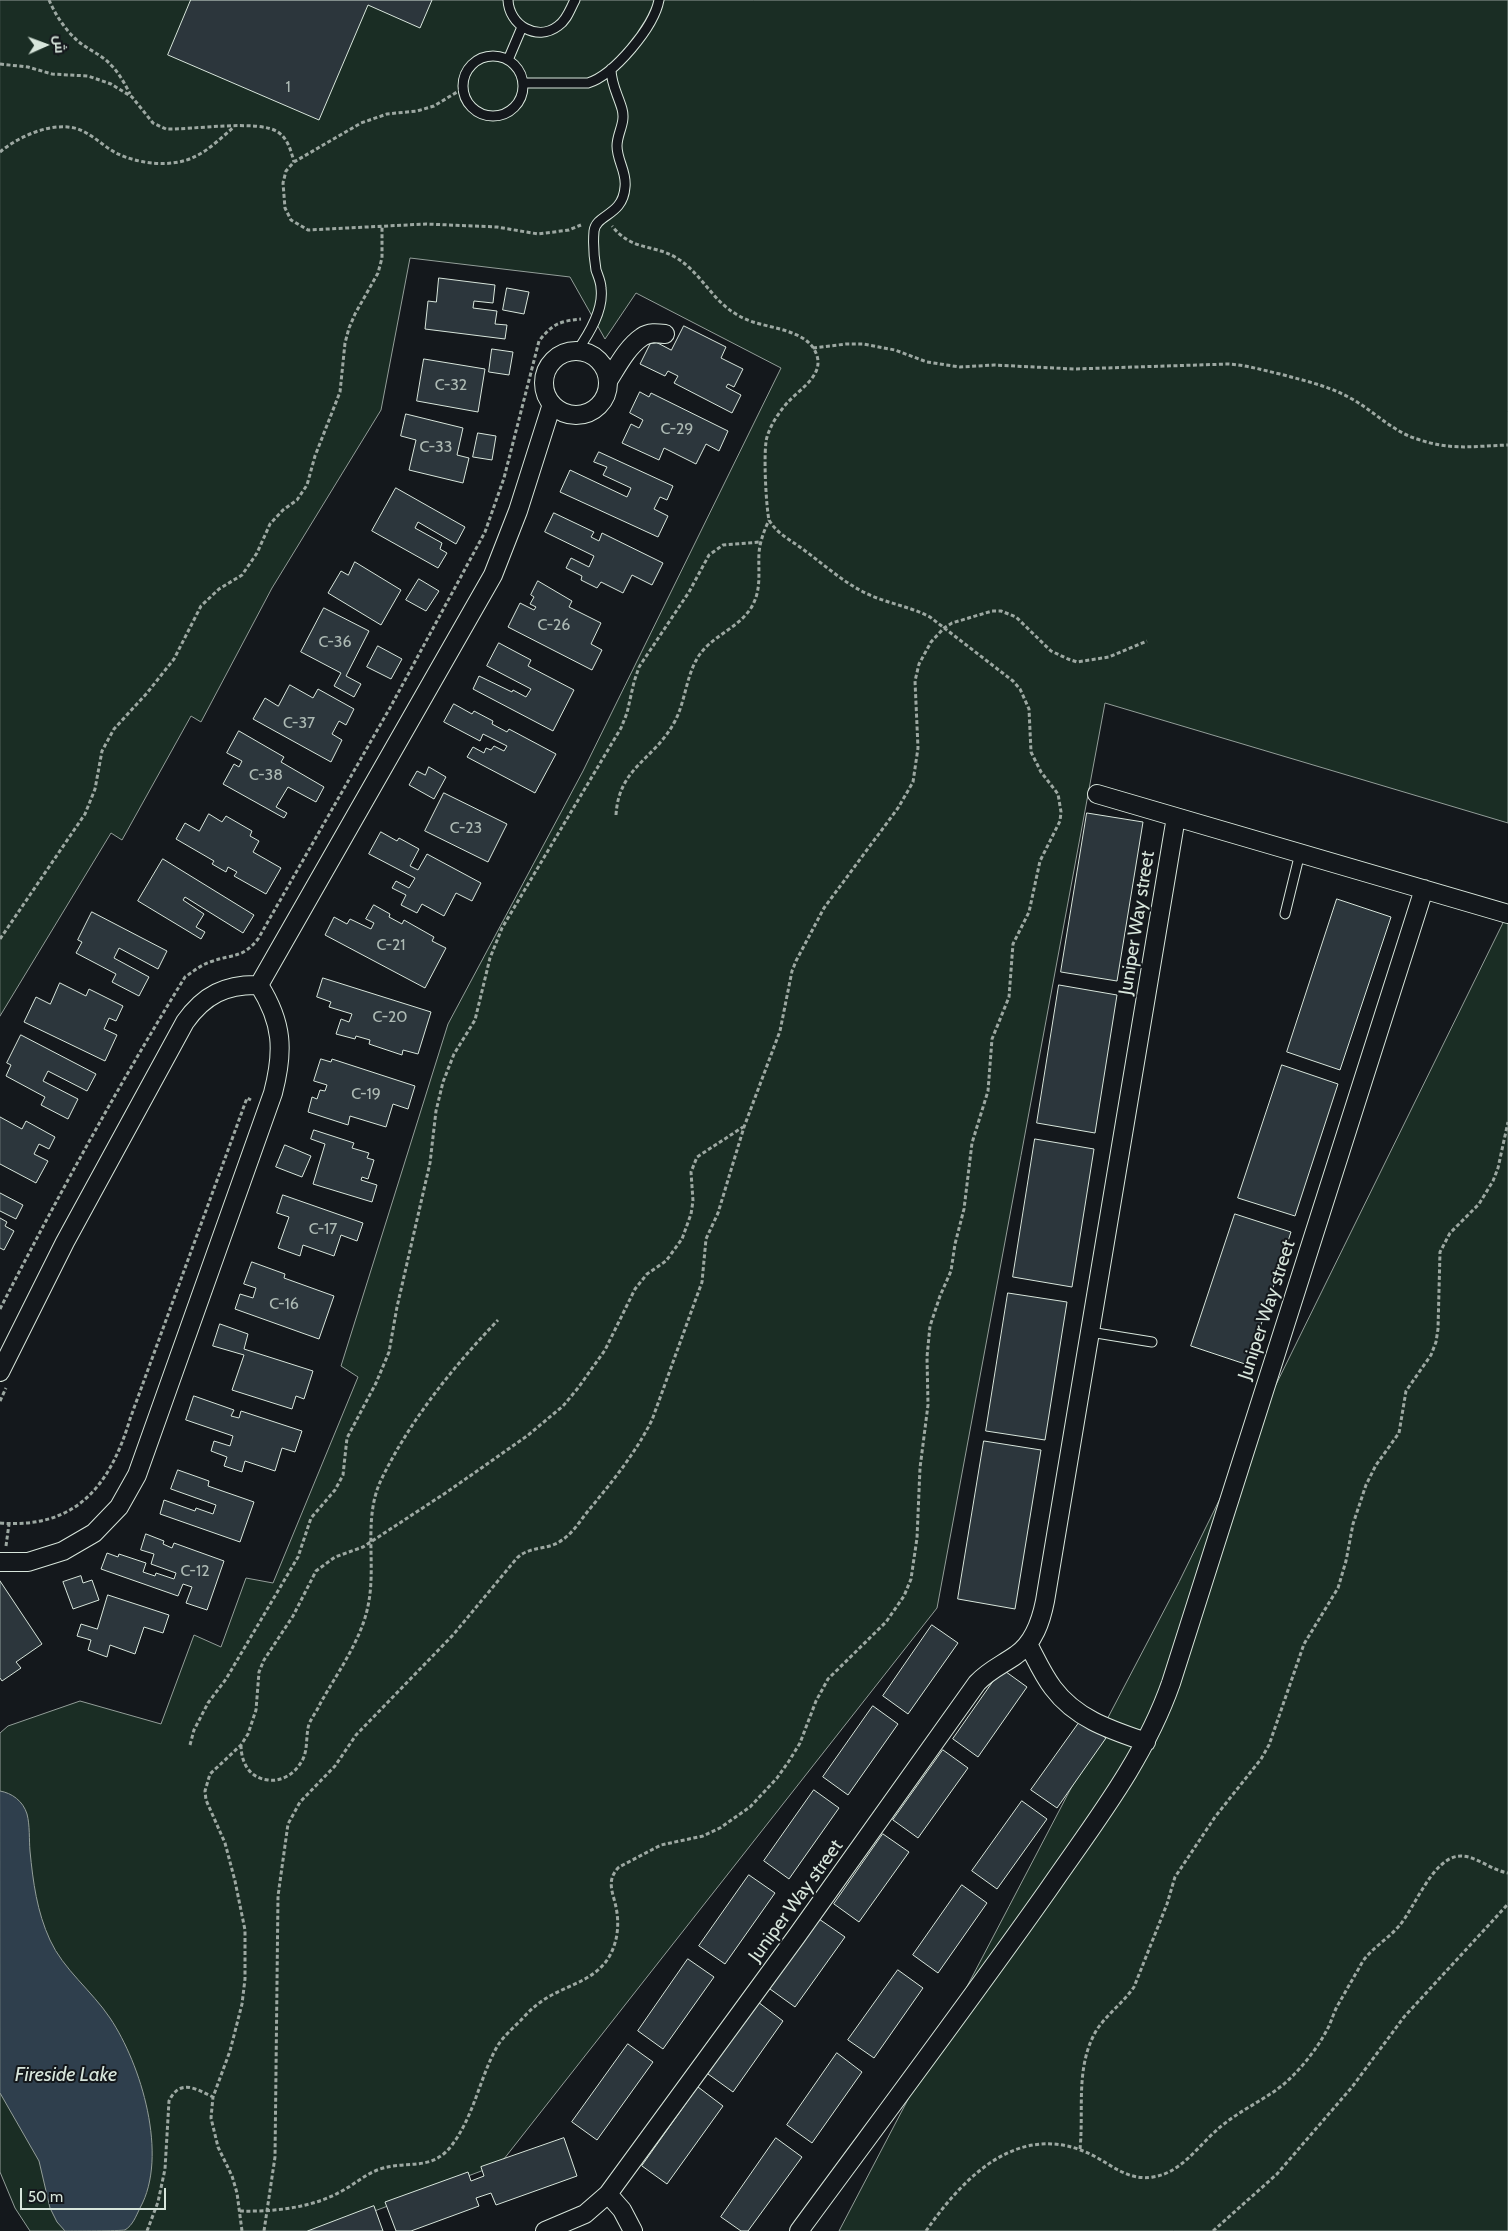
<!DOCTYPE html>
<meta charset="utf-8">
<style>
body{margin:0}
#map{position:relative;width:1508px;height:2231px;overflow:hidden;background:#14181c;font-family:Cabin,Cairo,sans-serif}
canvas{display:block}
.north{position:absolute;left:20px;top:20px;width:50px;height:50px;-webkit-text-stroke:4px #14181c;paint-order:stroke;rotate:88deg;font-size:14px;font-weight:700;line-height:20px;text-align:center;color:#d8e6dc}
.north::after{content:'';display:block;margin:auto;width:18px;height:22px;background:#d8e6dc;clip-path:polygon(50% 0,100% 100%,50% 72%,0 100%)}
.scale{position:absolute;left:20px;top:2188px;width:146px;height:22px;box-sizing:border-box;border:2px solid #d8e6dc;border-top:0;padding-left:6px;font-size:15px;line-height:18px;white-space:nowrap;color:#d8e6dc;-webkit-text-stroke:4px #14181c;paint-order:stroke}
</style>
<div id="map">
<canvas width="1508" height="2231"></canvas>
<div class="north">ش</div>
<div class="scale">50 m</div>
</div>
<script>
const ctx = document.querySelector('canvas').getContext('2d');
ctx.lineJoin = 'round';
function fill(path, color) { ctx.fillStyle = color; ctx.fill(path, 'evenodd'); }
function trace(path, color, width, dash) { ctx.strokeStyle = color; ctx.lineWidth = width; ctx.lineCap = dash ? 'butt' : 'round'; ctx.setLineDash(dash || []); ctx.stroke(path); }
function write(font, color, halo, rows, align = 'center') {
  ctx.font = font + ' Cabin,sans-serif'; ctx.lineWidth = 4; ctx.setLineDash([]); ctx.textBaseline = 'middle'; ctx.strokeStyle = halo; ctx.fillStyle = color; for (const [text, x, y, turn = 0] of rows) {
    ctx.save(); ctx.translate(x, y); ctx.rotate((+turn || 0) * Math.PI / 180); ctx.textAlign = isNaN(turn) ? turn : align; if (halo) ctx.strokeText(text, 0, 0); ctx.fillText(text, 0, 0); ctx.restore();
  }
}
const green = new Path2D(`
 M0 0H1508V823L1105 703 937 1608 500 2164 321 2231H30L15 2208 0 2172V1733L8 1726 80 1701 161 1724 194 1635 221 1647 246 1578 273 1583 358 1377 341 1366 448 1024 583 771 781 368 636 293 605 339 570 277 410 258 381 410 272 588 201 722 191 716 122 840 111 833 0 1016Z
 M1508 913V2231H839L1179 1582Z`);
fill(green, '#1a2d24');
trace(green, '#939e99', 1);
const water = new Path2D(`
 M0 1791C12 1793 23 1801 27 1814 30 1825 29 1840 30 1851 33 1882 37 1912 50 1940 63 1969 92 1991 110 2018 141 2064 169 2156 140 2208 136 2216 133 2225 125 2230 119 2231 75 2231 65 2231L57 2222 50 2208 39 2161 0 2093Z`);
fill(water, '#2f3f4d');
trace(water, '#939e99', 1);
const building = new Path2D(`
 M191 0H432L420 28 368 5 319 120 168 55Z
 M439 278 495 285 493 303 474 301 473 308 497 311 495 324 507 325 505 339 425 329 428 301 436 302Z
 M507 288 529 292 524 314 503 310Z
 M684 326 726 347 721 358 743 369 734 387 728 384 726 387 741 395 732 413 674 383 678 376 668 371 665 376 640 364 652 340 671 350Z
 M492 349 513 352 509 375 489 372Z
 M424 359 485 369 478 412 417 401Z
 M640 392 649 397 651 393 728 431 719 451 706 444 696 464 664 448 659 460 622 443 631 424 639 428 643 420 630 413Z
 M406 414 463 428 457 455 469 458 463 483 409 470 416 440 401 436Z
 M478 433 496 436 492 460 473 457Z
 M599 452 673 486 667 500 660 497 654 509 668 516 658 537 560 492 570 470 627 497 631 488 603 475 607 467 594 462Z
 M396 488 465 527 456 544 418 522 415 528 442 543 440 549 447 553 438 568 372 531Z
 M554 513 594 532 591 537 599 541 602 533 663 563 652 585 632 575 623 593 601 582 597 588 581 580 582 576 566 568 571 558 589 567 594 556 545 532Z
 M355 562 401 590 381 625 328 593 341 571 348 575Z
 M419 579 439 591 426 611 406 600Z
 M538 581 572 601 569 607 601 623 591 644 602 650 592 670 508 627 520 603 534 610 536 607 530 604 534 597 531 595Z
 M324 608 369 631 346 676 361 684 354 697 334 686 341 673 301 652Z
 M499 643 531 660 528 666 574 690 553 731 473 689 479 676 512 692 513 690 526 697 531 689 487 666Z
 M378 646 402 659 391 679 367 667Z
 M290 685 313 698 318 689 354 709 346 725 339 721 332 734 342 740 331 762 253 719 265 698 278 706Z
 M454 704 472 714 474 711 493 721 492 724 507 732 509 729 556 754 535 793 467 757 473 747 484 753 486 748 491 750 494 746 504 751 507 746 483 734 480 741 444 722Z
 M239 731 284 757 281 762 324 787 316 802 288 787 276 807 287 813 284 818 223 784 234 764 239 767 242 761 227 753Z
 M429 767 446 777 434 799 409 785 417 771 425 775Z
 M444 793 507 824 488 862 425 831Z
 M1087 813 1143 822 1117 981 1061 972Z
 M209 814 222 822 226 816 252 831 250 836 259 841 253 852 281 868 266 894 234 876 237 872 228 867 226 872 212 864 214 861 176 839 185 823 199 831Z
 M381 832 397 841 399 838 419 849 410 866 418 870 427 854 481 883 472 901 456 893 444 916 422 904 417 913 401 905 406 895 392 888 396 881 409 888 415 878 369 854Z
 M163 859 254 915 243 933 185 897 183 900 204 914 196 927 205 932 201 939 138 901Z
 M1337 899 1391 917 1340 1070 1287 1052Z
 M374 905 390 914 389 917 402 924 404 920 434 937 432 941 446 948 425 988 325 935 334 917 347 924 350 919 371 929 374 923 366 919Z
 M92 912 167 951 158 969 119 948 114 958 149 977 139 996 112 982 116 974 76 953 82 942 78 940Z
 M323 978 431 1012 418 1054 403 1050 402 1055 369 1044 370 1040 356 1036 355 1039 336 1034 341 1019 349 1022 352 1014 329 1007 331 1002 317 997Z
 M60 983 86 996 89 989 123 1006 116 1021 109 1018 104 1029 117 1035 105 1061 24 1022 36 997 50 1004Z
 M1059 985 1117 995 1095 1133 1037 1123Z
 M21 1035 96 1074 87 1091 48 1071 43 1081 78 1099 68 1119 41 1105 45 1097 6 1076 11 1065 7 1063Z
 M321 1059 331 1062 332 1059 415 1086 408 1109 393 1104 386 1127 350 1116 348 1125 308 1112 312 1097 317 1099 320 1090 325 1091 327 1085 314 1081Z
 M1282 1065 1338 1084 1295 1216 1238 1198Z
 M0 1117 22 1129 26 1121 55 1137 49 1149 39 1144 34 1154 48 1161 36 1183 0 1164Z
 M314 1130 354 1143 352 1148 369 1153 367 1158 374 1160 368 1179 362 1177 361 1180 377 1185 372 1202 313 1184 325 1144 311 1139Z
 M1035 1139 1094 1149 1072 1287 1013 1277Z
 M285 1145 311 1156 302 1177 276 1167Z
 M0 1193 23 1205 16 1219 0 1211Z
 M283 1195 363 1223 357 1241 341 1235 334 1256 303 1245 300 1256 278 1248 289 1217 277 1213Z
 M1235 1214 1291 1232 1248 1365 1191 1346Z
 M0 1218 7 1222 5 1226 14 1231 4 1250 0 1248Z
 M252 1262 285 1274 284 1278 334 1296 319 1339 235 1309 240 1294 253 1298 256 1288 244 1284Z
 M1008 1293 1067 1302 1045 1440 986 1431Z
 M220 1324 248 1334 244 1349 313 1371 304 1399 296 1396 292 1409 232 1390 244 1355 213 1346Z
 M194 1396 234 1410 231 1416 239 1418 241 1411 302 1431 295 1452 282 1448 275 1471 245 1461 242 1472 224 1466 227 1457 211 1451 214 1441 230 1446 233 1436 186 1420Z
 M984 1441 1041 1450 1015 1609 958 1599Z
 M178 1470 209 1481 208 1486 254 1502 240 1542 160 1514 164 1500 195 1511 196 1508 213 1514 216 1505 171 1489Z
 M146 1534 164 1541 163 1544 172 1548 174 1543 224 1561 207 1610 186 1603 192 1587 183 1584 178 1596 101 1569 107 1553 118 1557 119 1554 146 1563 143 1572 155 1576 156 1573 174 1579 176 1573 151 1564 154 1554 141 1550Z
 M81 1576 83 1583 92 1580 99 1600 73 1609 63 1582Z
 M0 1581 42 1644 16 1662 21 1668 2 1681 0 1678Z
 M108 1595 169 1615 163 1633 144 1627 135 1654 110 1645 107 1657 88 1650 91 1640 77 1636 81 1624 97 1629Z
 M932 1625 958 1643 908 1714 883 1696Z
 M1002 1669 1027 1687 978 1757 953 1739Z
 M873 1706 898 1724 848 1795 823 1777Z
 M1081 1720 1106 1738 1057 1808 1031 1790Z
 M943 1750 968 1768 918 1838 893 1820Z
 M814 1790 839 1808 789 1879 764 1861Z
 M1022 1801 1047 1819 997 1889 972 1871Z
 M883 1834 909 1852 859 1922 834 1904Z
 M749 1875 775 1893 725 1964 699 1946Z
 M962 1885 987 1903 938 1973 913 1955Z
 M819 1919 845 1937 795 2007 770 1989Z
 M688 1959 714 1977 663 2049 638 2031Z
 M898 1970 923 1988 874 2058 848 2040Z
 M758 2002 783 2021 733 2092 708 2074Z
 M628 2044 653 2062 597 2140 572 2122Z
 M837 2053 862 2072 812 2143 787 2125Z
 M698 2087 723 2106 667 2184 642 2166Z
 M564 2138 577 2176 496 2205 491 2193 476 2198 479 2206 411 2231H396L385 2202 468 2172 471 2181 484 2176 481 2167Z
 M776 2138 802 2157 748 2231H741L721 2217Z
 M374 2206 383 2231H308Z`);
fill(building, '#2c363c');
trace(building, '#d8e6dc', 1);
const service = new Path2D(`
 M508 0C509 25 537 42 558 26 567 20 570 9 575 0
 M463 86a30 30 0 1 1 60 0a30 30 0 1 1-60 0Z
 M508 60 522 27
 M523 83H588C614 75 654 27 659 0
 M577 351C589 334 604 310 601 288 601 282 598 276 596 270 594 258 593 243 594 231 596 214 623 216 625 187 627 172 617 161 617 146 617 133 626 123 622 109 618 95 611 84 611 69
 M1285 914 1300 853
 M1090 1332 1152 1342`);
const minor = new Path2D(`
 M544 383a32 32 0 1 1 64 0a32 32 0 1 1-64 0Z
 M608 381C617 367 627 347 642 337 649 332 657 333 665 334
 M1097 794 1508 914
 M259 985 493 575 518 511 552 404
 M0 1372 65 1242 185 1022C204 995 226 984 259 985
 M0 1562H28L63 1551 94 1533 119 1507 137 1475 273 1093C284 1051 283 1023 259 985
 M1028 1644C1036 1659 1043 1675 1053 1688 1076 1719 1111 1730 1146 1742
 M608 2194 622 2210 633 2231
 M545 2231 585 2214 608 2194 796 1937 977 1683C989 1670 1002 1665 1016 1655 1034 1643 1041 1621 1045 1601L1176 817
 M799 2231C882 2118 967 2005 1048 1890 1094 1823 1144 1760 1171 1683L1424 889`);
trace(service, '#d8e6dc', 11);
trace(minor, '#d8e6dc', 20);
trace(new Path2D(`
 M49 0C56 16 66 31 79 42 89 50 102 55 111 65 119 73 125 84 130 94
 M0 64 28 67 52 74 88 76 111 84 132 97 153 123 166 129C192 130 258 119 278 132 288 139 291 151 294 162
 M462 89 434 106 417 111 387 114 361 123 294 162 286 171 283 183 285 208 291 220 308 230 426 224 497 227 538 234 569 230 581 225
 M0 152C19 136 53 121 78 129 92 134 103 146 116 153 138 164 172 168 194 157 208 151 222 137 234 127
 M813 348 846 344H863L895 350 927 362 960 367 994 365 1074 369 1228 364C1246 365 1262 370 1280 374 1306 381 1329 386 1352 399 1375 412 1392 431 1417 439 1452 451 1473 446 1508 445
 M616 815C619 766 655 760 675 721 686 700 686 674 700 654 714 635 738 628 751 608 762 590 758 573 759 553 760 541 764 531 769 520
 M0 939 85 814 95 789 102 751 114 729 147 693 174 659 201 606 219 589 242 575 257 553 270 524 283 510 297 500 307 485 315 456 340 392 345 343 349 328 355 314 378 273 382 258V227
 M0 1309C58 1196 118 1086 185 977 194 971 202 964 213 961 233 954 243 958 258 939L391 706 485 532 504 478 539 341C552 324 560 321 581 319
 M0 1401 6 1388
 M0 1523C76 1529 110 1486 130 1419L247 1098 251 1100
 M6 1546 9 1524
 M190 1745 194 1730 208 1703 226 1679 298 1557 311 1518 335 1490 343 1475 347 1438 376 1383 389 1352 397 1307 430 1163 436 1111 443 1082 454 1054 475 1020 490 958 502 928 621 728 627 713 634 682 639 667 689 592 709 555 723 545 760 542
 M241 1745C241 1762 249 1778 268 1780 280 1782 293 1775 300 1764 309 1752 305 1738 309 1724 312 1717 317 1711 320 1704 337 1673 361 1641 368 1606 377 1564 362 1518 382 1478 411 1419 453 1367 498 1320
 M1080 2149C1084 2109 1075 2068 1096 2031 1106 2015 1123 2003 1134 1987L1167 1904 1175 1877 1215 1817 1261 1759 1269 1745 1304 1644 1338 1588 1346 1561 1353 1524 1366 1485 1376 1465 1399 1433 1406 1391 1431 1355 1436 1342 1438 1329 1440 1252 1450 1233 1479 1204 1493 1181 1498 1168 1508 1122
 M240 2211C273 2212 311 2208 340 2192 354 2185 365 2174 380 2169 407 2160 432 2172 452 2145 475 2114 480 2076 498 2045 504 2036 513 2028 521 2020 530 2010 539 2002 550 1996 571 1984 596 1979 609 1957 617 1943 619 1928 617 1913 615 1895 604 1882 619 1867L661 1845 703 1836 720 1828 750 1807 777 1778 789 1761 800 1743 816 1701 828 1679 886 1622 904 1596 911 1579 917 1538 920 1468 928 1405 927 1357 930 1326 940 1296 951 1271 955 1244 964 1209 972 1143 988 1091 992 1039 1009 997 1013 944 1029 912 1040 861 1060 821 1061 812 1058 794 1041 772 1031 752 1029 709 1020 689 1013 681 930 617C911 607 891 604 872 596 846 585 826 566 804 550 791 540 778 535 769 520 766 506 763 450 767 437 771 424 779 412 788 402 802 387 828 373 814 349 803 331 772 328 753 322 712 308 707 276 675 257 652 244 632 251 612 226
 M147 2231 158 2202 165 2169 169 2101C180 2078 196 2089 213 2097
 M242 2231 237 2193 232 2176 218 2147 211 2118 213 2097 230 2051 242 2004 245 1979V1930L235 1881 225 1843 206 1800 205 1791 210 1774 241 1745 248 1734 256 1710 259 1672 264 1660 293 1616 316 1571 335 1557 363 1547 447 1492 527 1436 563 1406 578 1388 605 1350 635 1289 647 1274 666 1261 682 1239 691 1214 693 1201 691 1172 697 1157 743 1127
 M264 2231 275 2157 278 1896 288 1824 300 1802 335 1766 356 1735 453 1635 517 1558C531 1545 548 1551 562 1540 573 1533 580 1521 588 1511 612 1482 635 1454 652 1420L702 1282 706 1239 718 1213 744 1127 780 1031 792 971 796 961 824 908 898 808 913 782 918 748 915 681 919 664 931 642 944 628 952 623 992 611H1001L1016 617 1051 651 1068 659 1077 662 1109 657 1147 641
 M926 2231C964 2176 1021 2118 1094 2156 1113 2166 1129 2181 1153 2177 1181 2173 1198 2146 1218 2129 1238 2111 1263 2101 1284 2084 1302 2068 1317 2049 1328 2028 1332 2020 1334 2011 1339 2003 1347 1989 1355 1975 1363 1961 1373 1947 1388 1939 1399 1926 1415 1908 1433 1856 1461 1856 1476 1856 1491 1870 1508 1873
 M1213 2231 1277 2174 1352 2087 1404 2017 1508 1904`), '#9da8a2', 3, [4, 2.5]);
trace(service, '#14181c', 9);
trace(minor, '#14181c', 18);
write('16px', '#adbab4', null, [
 ["1",288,87],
 ["C-32",451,385],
 ["C-29",677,429],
 ["C-33",436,447],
 ["C-26",554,625],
 ["C-36",335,642],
 ["C-37",299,723],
 ["C-38",266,775],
 ["C-23",466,828],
 ["C-21",391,945],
 ["C-20",390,1017],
 ["C-19",366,1094],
 ["C-17",323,1229],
 ["C-16",284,1304],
 ["C-12",195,1571]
]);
write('19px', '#d8e6dc', '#14181c', [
 ["Juniper Way street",1137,923,-81],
 ["Juniper Way street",1267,1310,-72],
 ["Juniper Way street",796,1901,-54]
]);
write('italic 20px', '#d8e6dc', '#14181c', [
 ["Fireside Lake",66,2075]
]);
</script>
